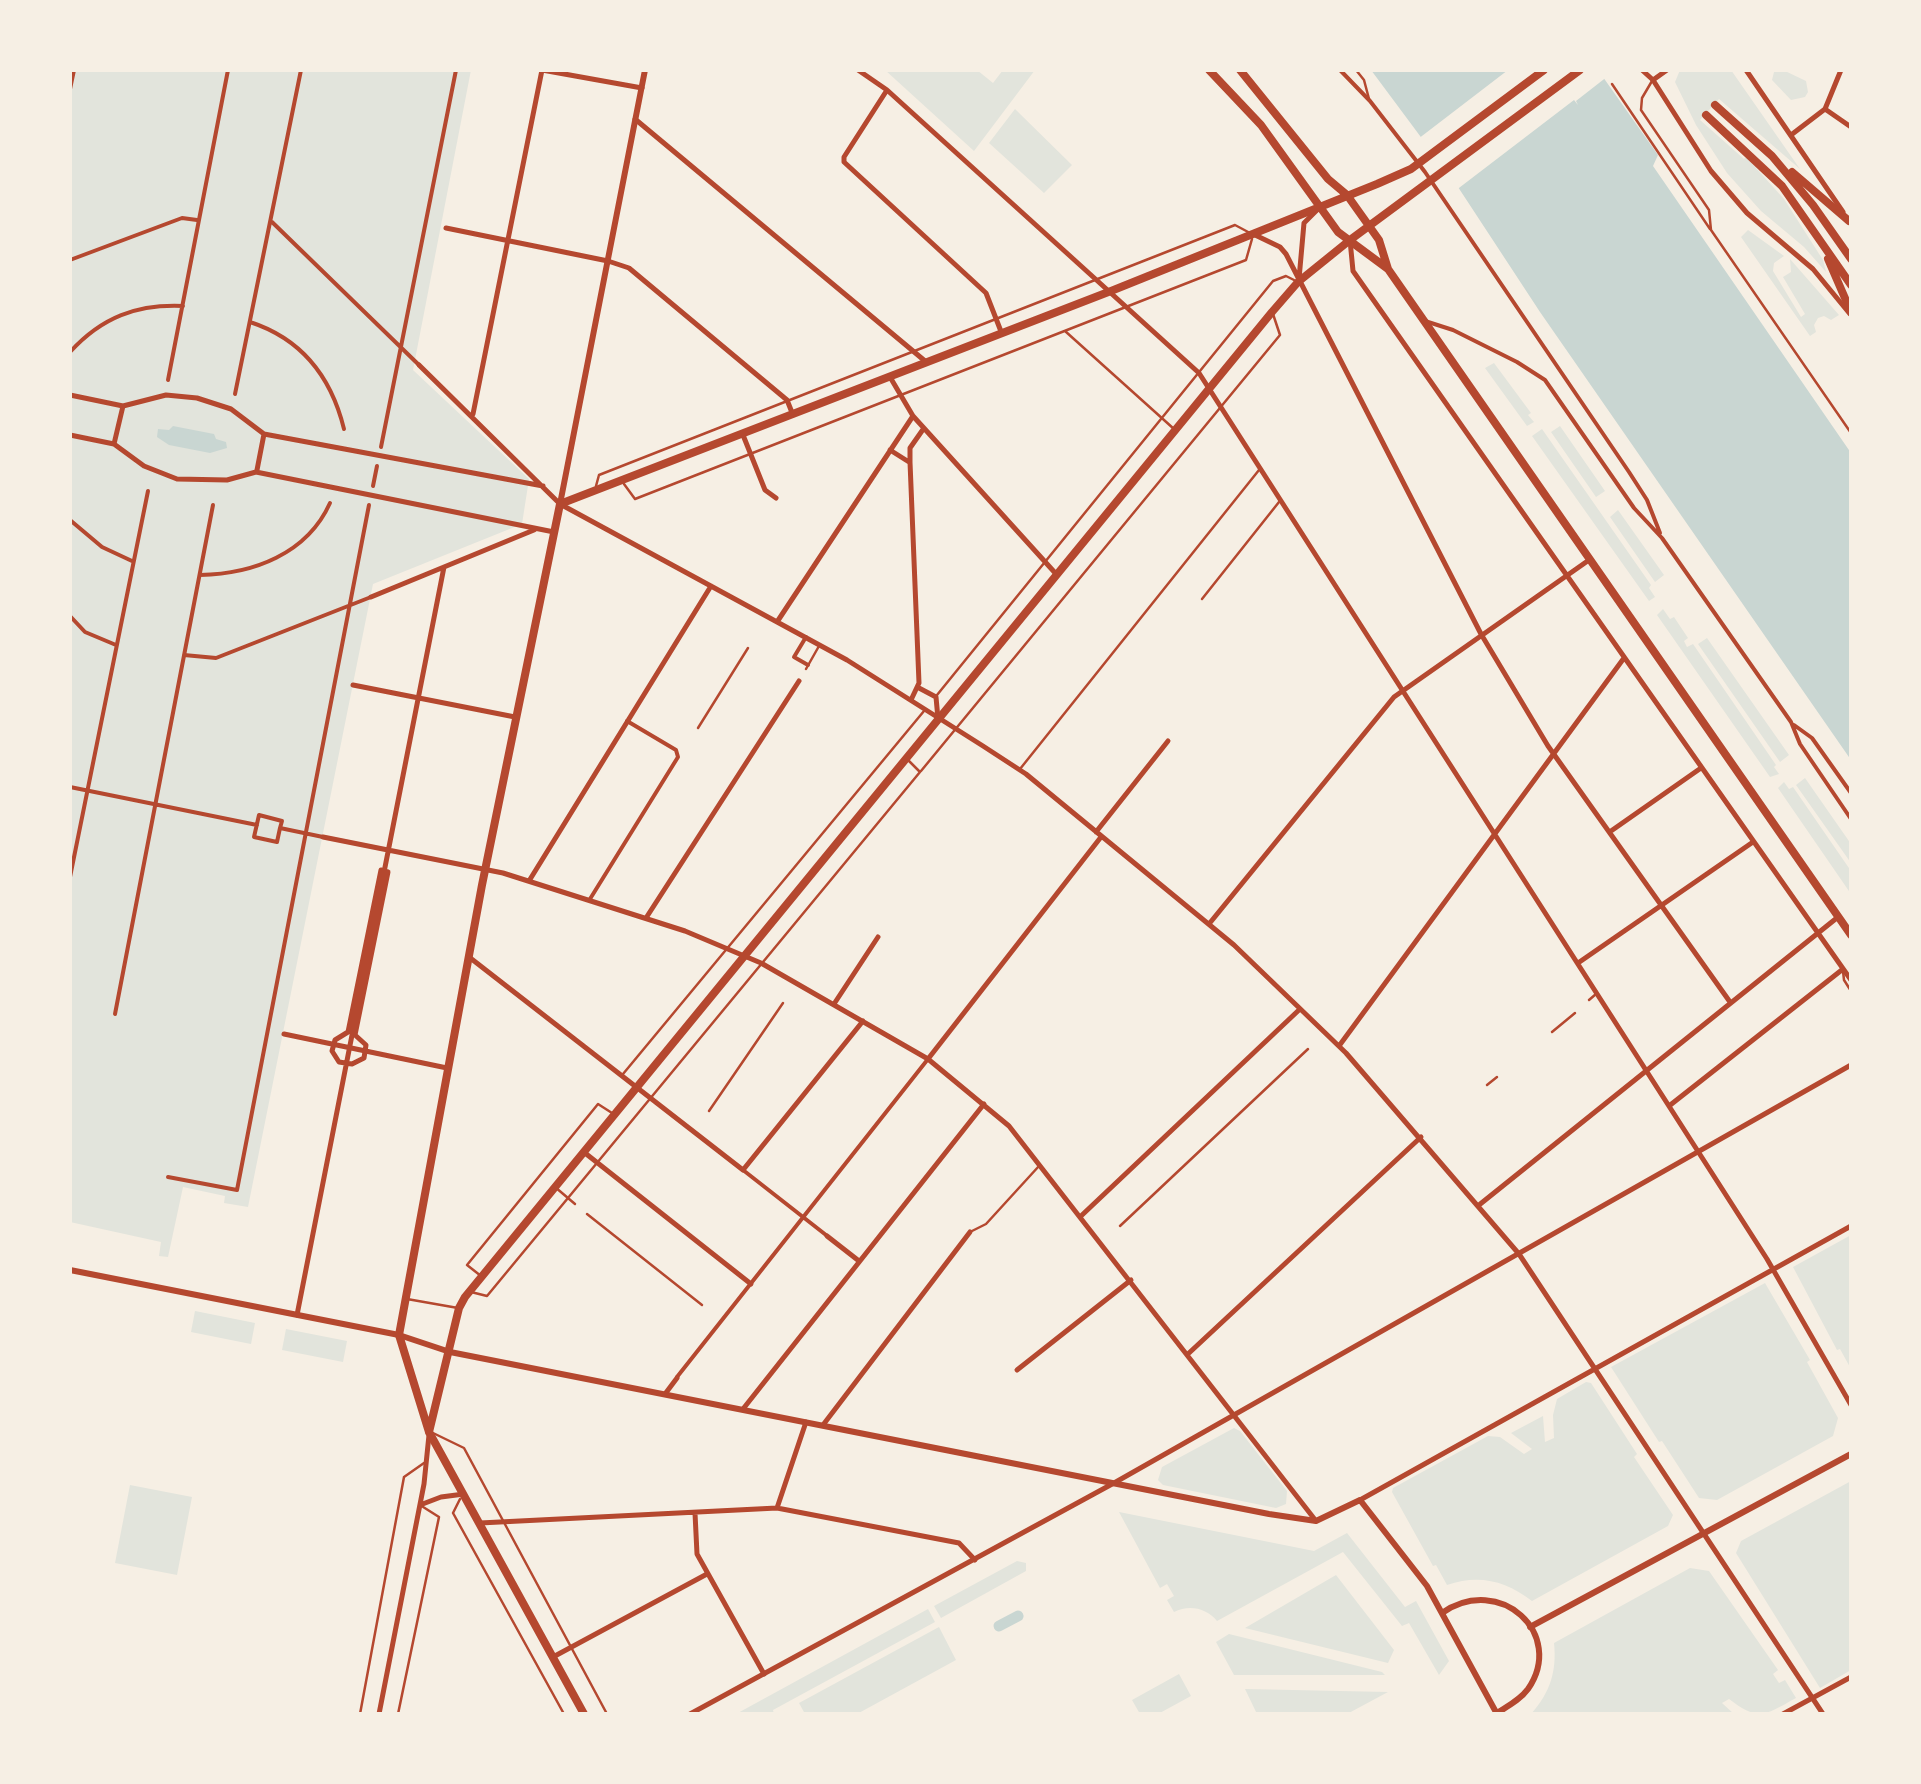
<!DOCTYPE html>
<style>
body{margin:0}
#map{position:relative;width:1921px;height:1784px;overflow:hidden;background:#f6efe4;font-family:Inter,sans-serif}
canvas{display:block}
.frame{position:absolute;inset:0;border:72px solid #f6efe4;pointer-events:none}
</style>
<div id="map">
<canvas width="1921" height="1784"></canvas>
<div class="frame"></div>
</div>
<script>
const ctx = document.querySelector('canvas').getContext('2d');
ctx.lineJoin = 'round';
function fill(path, color) { ctx.fillStyle = color; ctx.fill(path, 'evenodd'); }
function trace(path, color, width, dash) { ctx.strokeStyle = color; ctx.lineWidth = width; ctx.lineCap = dash ? 'butt' : 'round'; ctx.setLineDash(dash || []); ctx.stroke(path); }
fill(new Path2D(`
 M70 70H471L413 370 529 479 522 524 373 584 248 1207 224 1203 225 1196 183 1187 168 1257 159 1256 161 1242 70 1222Z
 M885 70H977L993 83 1003 70H1035L974 151Z
 M1680 70H1731L1800 169 1719 99 1700 120 1744 159 1746 157 1784 199 1823 260 1826 272 1804 247 1761 211 1727 173 1696 125 1675 82Z
 M1783 70 1806 81 1808 92 1805 97 1791 100 1772 80 1774 72Z
 M1015 109 1072 165 1044 193 989 143Z
 M1748 230 1784 256 1774 263 1773 271 1801 317 1805 314 1783 277 1791 272 1790 259 1839 315 1831 320 1824 316 1818 318 1814 325 1816 332 1810 336 1741 237Z
 M1494 363 1531 413 1528 415 1534 422 1527 426 1485 368Z
 M1560 426 1605 491 1596 497 1551 432Z
 M1542 429 1651 585 1649 588 1655 597 1649 601 1532 436Z
 M1618 510 1664 575 1655 582 1610 517Z
 M1663 609 1670 619 1674 617 1688 638 1684 641 1687 647 1693 644 1776 765 1774 767 1779 774 1770 777 1657 615Z
 M1707 638 1789 755 1780 762 1698 644Z
 M1805 778 1851 844V863L1796 785Z
 M1784 782 1789 789 1793 787 1851 871V894L1778 788Z
 M1851 1235V1369L1840 1349 1837 1350 1793 1267Z
 M1765 1283 1810 1360 1807 1362 1838 1418 1833 1436 1717 1500 1699 1498 1662 1441 1659 1442 1611 1367Z
 M195 1311 255 1323 251 1344 191 1332Z
 M286 1329 347 1341 343 1362 282 1350Z
 M1586 1382 1591 1383 1637 1454 1634 1457 1673 1515 1668 1526 1532 1601C1506 1581 1479 1574 1447 1585L1436 1565 1433 1566 1392 1492 1393 1488 1488 1436 1500 1437 1524 1454 1532 1449 1511 1433 1543 1416 1545 1442 1554 1438 1553 1415 1557 1399Z
 M1234 1428 1240 1431 1287 1491 1286 1504 1276 1508 1163 1485 1158 1480 1162 1467Z
 M1851 1481V1670L1820 1688 1736 1553 1741 1541Z
 M130 1485 192 1497 177 1575 115 1563Z
 M1119 1512 1314 1551 1347 1533 1405 1607 1416 1601 1449 1661 1439 1675 1409 1623 1402 1626 1343 1552 1217 1621C1207 1608 1189 1604 1174 1612L1167 1600 1174 1596 1167 1584 1160 1588Z
 M1017 1561 1026 1563V1571L941 1618 934 1606Z
 M1690 1568 1709 1571 1778 1670 1773 1674 1779 1683 1785 1680 1796 1698C1765 1715 1759 1722 1729 1699L1722 1703 1734 1714H1531C1550 1693 1557 1671 1554 1643Z
 M1336 1575 1394 1650 1388 1663 1245 1628Z
 M928 1609 935 1622 773 1710 774 1714H736Z
 M939 1627 956 1660 857 1714H805L799 1703Z
 M1229 1634 1382 1672 1385 1675H1234L1216 1642Z
 M1179 1674 1191 1696 1158 1714H1140L1132 1700Z
 M1245 1689 1388 1692 1347 1714H1257Z`), '#e2e4dc');
fill(new Path2D(`
 M1371 70H1598L1658 155 1653 166 1851 453V760L1540 312 1458 187Z
 M173 426 214 434 216 439 226 442 227 448 210 453 169 445 157 437 158 429 169 430Z`), '#c9d6d2');
fill(new Path2D(`
 M1508 70H1604L1608 76 1576 101 1578 105 1574 100 1455 191 1418 139Z`), '#f6efe4');
trace(new Path2D(`
 M999 1626 1018 1616`), '#c9d6d2', 11);
trace(new Path2D(`
 M1356 70 1364 80 1369 99
 M1652 81 1642 98 1641 110 1709 210 1711 230 1851 433
 M1612 84 1710 229
 M1065 331 1174 429
 M624 484 635 499 1246 260 1252 239
 M596 486 599 475 1235 225 1250 233
 M1202 599 1279 502
 M806 669 819 646
 M937 695 1273 281 1286 276 1294 280
 M698 728 748 648
 M1020 769 1259 470
 M921 771 1280 335 1273 314
 M1843 971 1844 980 1851 991
 M1589 1000 1596 994
 M1552 1032 1575 1013
 M623 1074 924 711
 M1487 1085 1497 1077
 M709 1111 783 1003
 M555 1187 575 1204
 M587 1214 702 1305
 M1120 1226 1308 1049
 M970 1232 986 1224 1039 1166
 M481 1276 467 1265 598 1104 612 1113
 M471 1292 487 1296 920 772 909 761
 M407 1299 458 1308
 M431 1432 464 1448 607 1714
 M460 1499 453 1513 564 1714
 M360 1714 404 1477 424 1463
 M398 1714 439 1517 420 1505`), '#b5482f', 2.5);
trace(new Path2D(`
 M1340 70 1370 101 1425 172 1629 472 1647 500 1660 533
 M70 89 74 70
 M272 222 419 365
 M70 260 182 218 197 220
 M1425 321 1453 330 1517 362 1545 380 1634 508 1662 538 1791 722 1800 744 1851 819
 M250 322C302 339 331 376 344 429
 M70 352C102 317 137 304 183 306
 M168 380 228 70
 M235 394 301 70
 M381 447 456 70
 M373 486 377 466
 M70 520 102 547 132 561
 M200 575C253 574 307 554 330 503
 M70 616 85 632 116 645
 M806 637 794 657 808 665
 M184 655 216 658 371 597
 M1794 725 1812 738 1851 793
 M70 787 257 825
 M280 828 277 842 254 837 259 815 282 821 280 828 323 837
 M70 877 148 491
 M590 899 678 757 676 750 627 721
 M115 1014 213 505
 M743 1170 826 1235
 M168 1177 237 1190 369 505
 M677 1377 928 1059`), '#b5482f', 4);
trace(new Path2D(`
 M542 70 642 88
 M858 70 887 90 1199 373 1767 1259 1851 1405
 M1746 70 1843 212
 M1653 80 1667 70
 M887 90 844 157V162L986 293 1002 334
 M1825 109 1851 127
 M635 119 925 361
 M1791 135 1825 109 1841 70
 M446 228 608 261 629 268 787 400 793 415
 M1253 234 1280 247 1286 254 1481 634 1548 746 1730 1002
 M1350 240 1353 271 1851 980
 M1299 279 1304 223 1317 210
 M419 365 560 504 847 660 983 746 1026 774 1234 945 1346 1053 1519 1254 1823 1714
 M890 377 913 416 1057 575
 M70 395 123 406 166 395 197 398 231 409 264 434 543 486
 M473 414 542 70
 M70 435 114 444 144 466 177 479 227 480 256 472 554 532
 M743 435 765 490 776 498
 M114 444 123 406
 M890 450 909 462
 M257 470 264 434
 M371 597 534 530
 M777 622 913 416
 M353 685 515 717
 M919 688 936 697 938 719
 M911 700 919 683 910 462V448L924 428
 M1611 831 1701 768
 M1096 832 1168 741
 M323 837 503 873 685 931 761 963 928 1059 1009 1126 1316 1521
 M381 870 388 872 355 1035 366 1045 364 1058 352 1064 339 1062 332 1051 335 1040 348 1032Z
 M529 881 711 586
 M646 918 799 681
 M1209 924 1394 697 1589 560
 M469 957 743 1170 863 1021
 M1578 963 1753 842
 M834 1004 878 937
 M284 1034 447 1068
 M1339 1046 1624 658
 M928 1059 1101 837
 M1669 1106 1843 969
 M585 1153 751 1284
 M1479 1205 1838 917
 M1081 1216 1300 1009
 M827 1236 859 1261
 M297 1315 444 567
 M1189 1353 1421 1137
 M1017 1370 1131 1280
 M665 1394 677 1378
 M743 1409 984 1104
 M823 1425 970 1232
 M1360 1500 1851 1226
 M777 1508 806 1422
 M695 1513 697 1554 764 1674
 M480 1523 777 1508 959 1543 975 1560
 M553 1657 707 1574`), '#b5482f', 5);
trace(new Path2D(`
 M1642 70 1653 80 1711 171 1747 213 1813 269 1850 314
 M420 1505 441 1497 464 1494
 M379 1714 424 1484 429 1435
 M690 1714 1114 1483 1851 1065
 M1783 1714 1851 1677`), '#b5482f', 5);
trace(new Path2D(`
 M560 504 645 70
 M70 1270 399 1335 450 1352 1269 1514 1316 1521 1360 1500 1427 1586 1497 1714
 M1442 1613C1500 1573 1566 1634 1528 1689 1520 1700 1508 1706 1497 1713
 M1530 1627 1851 1454`), '#b5482f', 6);
trace(new Path2D(`
 M1209 70 1261 125 1338 232 1388 269 1851 935
 M1240 70 1328 179 1347 195 1379 240 1388 269
 M1715 105 1772 156 1813 205 1851 259
 M1706 115 1782 186 1851 285
 M1792 172 1849 221
 M1828 259 1851 312
 M429 1432 459 1308 465 1297 1272 312 1298 282 1350 240 1580 70
 M584 1714 429 1432 399 1335 482 885 560 504 1111 291 1377 184 1411 169 1544 70`), '#b5482f', 8);
</script>
